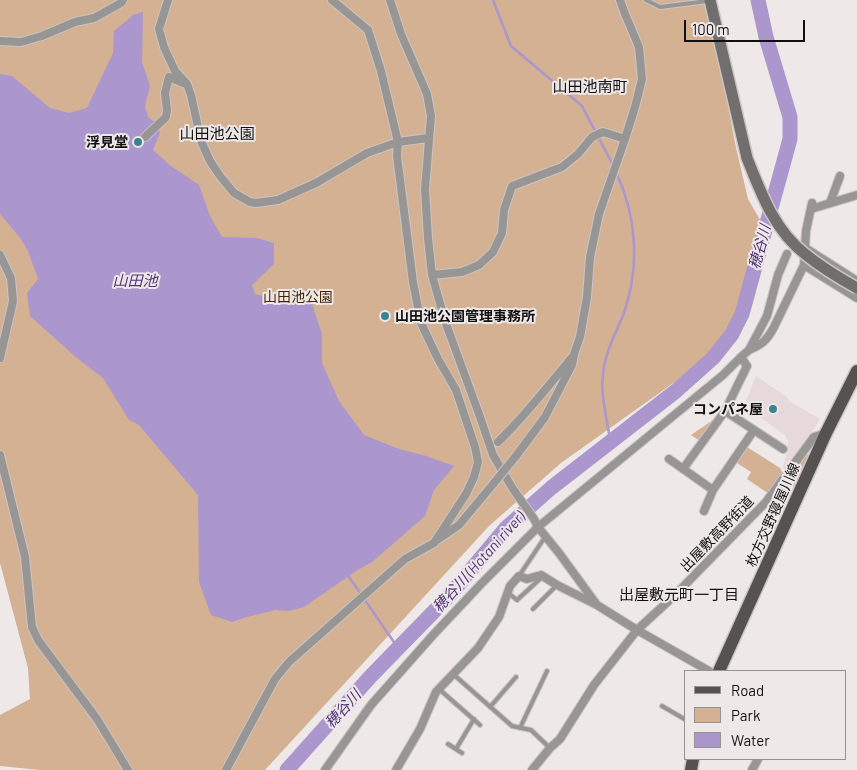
<!DOCTYPE html>
<meta charset="utf-8">
<style>
body{margin:0}
#map{position:relative;width:857px;height:770px;overflow:hidden;background:#eee8e9;font-family:Barlow,sans-serif}
canvas{display:block}
.legend{position:absolute;left:684px;top:670px;width:162px;height:90px;box-sizing:border-box;background:#eee8e9;border:1px solid #969292;margin:0;padding:6px 9px;list-style:none;font-size:15px;color:#111010}
.legend li{display:flex;align-items:center;gap:10px;height:25px}
.legend b{width:25px;border:1px solid #969292}
.scale{position:absolute;left:684px;top:20px;width:121px;height:22px;box-sizing:border-box;border:2px solid #111010;border-top:0;padding-left:6px;font-size:15px;line-height:18px;white-space:nowrap;color:#111010;-webkit-text-stroke:4px #eee8e9;paint-order:stroke}
</style>
<div id="map">
<canvas width="857" height="770"></canvas>
<ul class="legend">
<li><b style="height:6px;background:#565251"></b>Road</li>
<li><b style="height:14px;background:#d3b192"></b>Park</li>
<li><b style="height:14px;background:#ab96ce"></b>Water</li>
</ul>
<div class="scale">100 m</div>
</div>
<script>
const ctx = document.querySelector('canvas').getContext('2d');
ctx.lineJoin = 'round';
function fill(path, color) { ctx.fillStyle = color; ctx.fill(path, 'evenodd'); }
function trace(path, color, width, dash) { ctx.strokeStyle = color; ctx.lineWidth = width; ctx.lineCap = dash ? 'butt' : 'round'; ctx.setLineDash(dash || []); ctx.stroke(path); }
function write(font, color, halo, rows, align = 'center') {
  ctx.font = font + ' Barlow,"Noto Sans JP",sans-serif'; ctx.lineWidth = 4; ctx.setLineDash([]); ctx.textBaseline = 'middle'; ctx.strokeStyle = halo; ctx.fillStyle = color; for (const [text, x, y, turn = 0] of rows) {
    ctx.save(); ctx.translate(x, y); ctx.rotate((+turn || 0) * Math.PI / 180); ctx.textAlign = isNaN(turn) ? turn : align; if (halo) ctx.strokeText(text, 0, 0); ctx.fillText(text, 0, 0); ctx.restore();
  }
}
fill(new Path2D(`
 M756 376 788 398 789 401 820 419 786 473 783 467 788 449V441L785 435 744 406Z`), '#e7d8db');
fill(new Path2D(`
 M0 0H709L735 143 748 199 763 225 750 275 738 314 725 337 707 359 561 463 489 526 265 770H40L0 766V715L30 699 28 668 0 563Z
 M713 420 714 421 700 441 691 435Z
 M747 447 780 468 783 474 769 494 747 479 751 472 737 463Z
 M805 454 809 455 794 488 788 478Z`), '#d3b192');
fill(new Path2D(`
 M143 12 142 62 150 86 145 106 148 117 156 123 160 133 153 150 171 166 199 185 210 216 222 237 257 238 274 243V264L252 285 255 294 288 302 311 301 322 334V363L339 401 364 435 399 449 426 456 454 466 434 490 425 516 372 562 356 571 304 607 289 611 275 610 247 617 232 622 211 615 199 582 198 495 139 425 129 420 103 378 78 359 30 316 27 293 38 279 28 251 21 239 0 214V74L12 76 50 108 69 113 87 108 113 53 114 31 133 15Z`), '#ab96ce');
trace(new Path2D(`
 M493 0 511 46 582 106 614 167
 M610 442C608 420 600 397 603 374 605 352 616 333 624 313 640 266 637 217 616 172
 M347 574 398 648`), '#ab96ce', 2.5);
trace(new Path2D(`
 M287 770 370 677 449 596 506 528 551 488 676 391 713 358 732 334 742 314 790 139V117L766 37 758 0`), '#ab96ce', 15);
const lane = new Path2D(`
 M646 0 660 7 708 1
 M519 576 545 537
 M507 592 517 600 541 578
 M533 609 557 585
 M453 674 512 726 531 730 550 748
 M439 689 480 725
 M662 706 686 720
 M490 707 516 677
 M520 728 547 671
 M448 744 462 753
 M456 749 474 719`);
const street = new Path2D(`
 M168 0 159 29 164 47 175 71 187 84 191 95 201 141 210 161 220 176 234 193 250 202 256 203 278 200 316 183 367 153 398 142 428 138
 M390 0 401 34 427 94 431 116 425 189 428 238 432 275 445 321 479 414 493 455 513 489 534 519 538 527 559 553 597 605
 M0 41 21 42 42 36 75 22 94 18 121 3 123 0
 M145 137 166 117 167 110 165 93 169 77 186 84
 M830 203 840 176
 M811 209 857 195
 M807 249 857 281
 M0 255 11 278 13 301 0 358
 M804 265 857 298
 M432 275 462 272 479 265 493 252 502 233 504 210 512 186 562 167 578 154 592 137 603 132 625 139
 M749 350C763 344 767 340 774 327L804 265 806 231 812 203
 M725 411 783 449
 M498 442C526 415 549 385 573 356
 M0 455 25 557 32 627 38 640 97 719 128 770
 M516 456 545 417 572 365 574 354 580 337 587 297 590 257 599 214 625 139 635 107 642 79 639 47 625 14 620 0
 M669 459 713 490
 M683 469 725 411 747 366 741 357
 M704 511 713 490 754 430
 M437 540 459 525 494 483
 M226 770 275 679 289 662 405 559 434 543 466 494 474 477 478 462 475 447 456 390 438 359 421 323 413 282 397 156 398 142 381 71 368 30 332 0
 M325 770 371 705 434 634 481 584 538 527 723 375 741 357 749 350 767 316 778 275 787 254
 M396 770 420 729 436 692 478 648 499 617 510 586 519 576 527 579 541 575 557 585 597 605 637 630 709 671
 M532 770 550 748 560 739 594 685 637 630 675 595 766 502 814 437 826 433
 M752 770 758 759`);
const secondary = new Path2D(`
 M710 0 747 158`);
const primary = new Path2D(`
 M719 671 826 433 857 371
 M691 770 693 759`);
trace(lane, '#cbc5c6', 6);
trace(street, '#cbc5c6', 10);
trace(secondary, '#cbc5c6', 14);
trace(primary, '#cbc5c6', 15);
trace(lane, '#989695', 4);
trace(street, '#989695', 8);
trace(secondary, '#716e6d', 11);
trace(primary, '#565251', 12);
const streetBridge = new Path2D(`
 M494 483 516 456`);
const secondaryBridge = new Path2D(`
 M747 158C761 193 774 230 805 254 821 267 839 278 857 288`);
trace(streetBridge, '#cbc5c6', 10, []);
trace(secondaryBridge, '#cbc5c6', 14, []);
trace(streetBridge, '#989695', 8);
trace(secondaryBridge, '#716e6d', 11);
for (const [x, y, r, color] of [
 [138,142,5,"#3d838f"],
 [385,316,5,"#3d838f"],
 [773,409,5,"#3d838f"]
]) { const dot = new Path2D(); dot.arc(x, y, r, 0, 2 * Math.PI); ctx.fillStyle = color; ctx.fill(dot); trace(dot, '#eee8e9', 2); }
write('bold 14px', '#111010', '#eee8e9', [
 ["浮見堂",128,142],
 ["山田池公園管理事務所",395,316,"left"],
 ["コンパネ屋",763,409]
], 'right');
write('14px', '#442400', '#eee8e9', [
 ["山田池公園",298,297]
]);
write('14px', '#111010', '#eee8e9', [
 ["枚方交野寝屋川線",773,515,-66],
 ["出屋敷高野街道",717,534,-46]
]);
write('15px', '#111010', '#eee8e9', [
 ["山田池南町",590,87],
 ["山田池公園",217,134],
 ["出屋敷元町一丁目",679,595]
]);
write('italic 15px', '#503276', '#eee8e9', [
 ["穂谷川",760,247,-75],
 ["山田池",135,281],
 ["穂谷川 (Hotani river)",479,562,-48],
 ["穂谷川",343,709,-48]
]);
</script>
